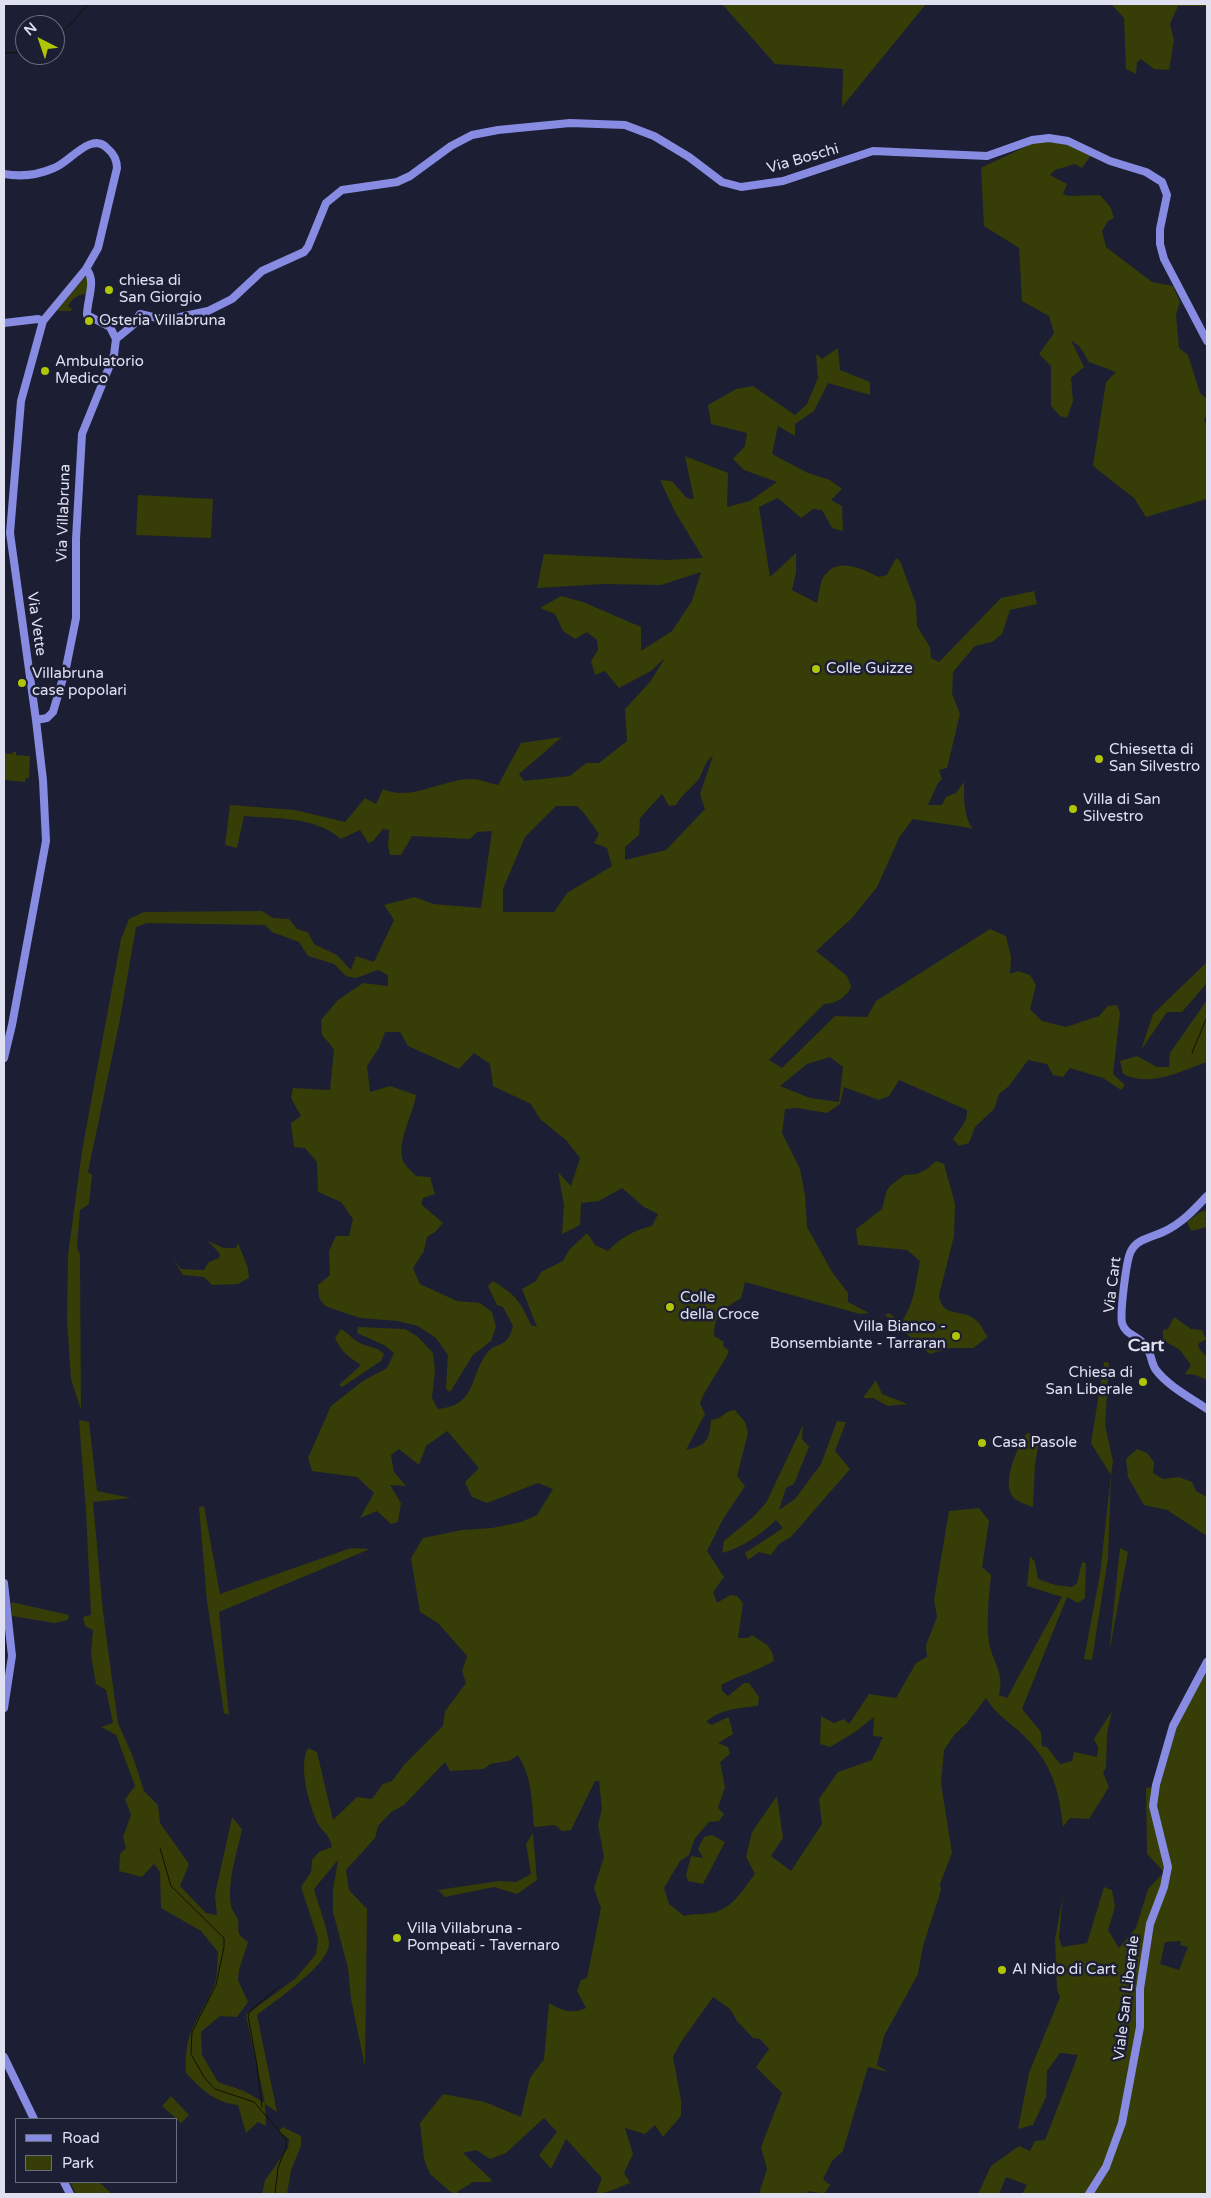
<!DOCTYPE html>
<style>
body{margin:0}
#map{position:relative;width:1211px;height:2198px;overflow:hidden;background:#1c1e34;font-family:"Varela Round",sans-serif}
canvas{display:block}
.frame{position:absolute;inset:0;border:5px solid #dfe1f1;pointer-events:none}
.legend{position:absolute;left:15px;top:2118px;width:162px;height:65px;box-sizing:border-box;background:#1c1e34;border:1px solid #6a6c80;margin:0;padding:6px 9px;list-style:none;font-size:15px;color:#dfe1f1}
.legend li{display:flex;align-items:center;gap:10px;height:25px}
.legend b{width:25px;border:1px solid #6a6c80}
.north{position:absolute;left:15px;top:15px;width:50px;height:50px;box-sizing:border-box;background:#1c1e34;border:1px solid #6a6c80;border-radius:50%;rotate:319deg;font-size:14px;font-weight:700;line-height:20px;text-align:center;color:#dfe1f1}
.north::after{content:'';display:block;margin:auto;width:18px;height:22px;background:#b0c503;clip-path:polygon(50% 0,100% 100%,50% 72%,0 100%)}
</style>
<div id="map">
<canvas width="1211" height="2198"></canvas>
<div class="frame"></div>
<ul class="legend">
<li><b style="height:6px;background:#878be1"></b>Road</li>
<li><b style="height:14px;background:#363d06"></b>Park</li>
</ul>
<div class="north">N</div>
</div>
<script>
const ctx = document.querySelector('canvas').getContext('2d');
ctx.lineJoin = 'round';
function fill(path, color) { ctx.fillStyle = color; ctx.fill(path, 'evenodd'); }
function trace(path, color, width, dash) { ctx.strokeStyle = color; ctx.lineWidth = width; ctx.lineCap = dash ? 'butt' : 'round'; ctx.setLineDash(dash || []); ctx.stroke(path); }
function write(font, color, halo, rows, align = 'center') {
  ctx.font = font + ' "Varela Round",sans-serif'; ctx.lineWidth = 5; ctx.setLineDash([]); ctx.textBaseline = 'middle'; ctx.strokeStyle = halo; ctx.fillStyle = color; for (const [text, x, y, turn = 0] of rows) {
    ctx.save(); ctx.translate(x, y); ctx.rotate((+turn || 0) * Math.PI / 180); ctx.textAlign = isNaN(turn) ? turn : align; if (halo) ctx.strokeText(text, 0, 0); ctx.fillText(text, 0, 0); ctx.restore();
  }
}
fill(new Path2D(`
 M722 4H926L842 107 843 69 775 64Z
 M1111 4H1207V6H1178L1170 24 1174 40 1169 70 1154 69 1141 59 1137 62 1136 74 1126 69 1124 18Z
 M1049 141 1067 144 1092 154 1082 168 1075 164 1055 170 1050 175 1067 184 1063 194 1069 196 1100 195 1111 208 1114 218 1108 221 1102 231 1106 247 1152 282 1173 286 1180 302 1176 315 1179 348 1188 355 1200 393 1207 399V416L1204 419 1207 428V499L1146 517 1134 498 1093 466 1106 382 1116 372 1089 362 1080 347 1071 340 1084 367 1071 378 1073 401 1067 418 1060 416 1051 406V366L1039 354 1054 333 1049 316 1022 301 1019 248 984 226 981 168 1033 143Z
 M90 276 85 304V294C77 295 71 299 68 307L72 308 71 311H59L58 309 85 277Z
 M838 348 840 370 870 382V395L828 383 814 411 795 424V436L778 426 772 454 808 473 830 480 842 489 831 500 842 506 843 531 832 528 822 510 813 509 801 518 778 498 759 507 770 577 796 553V573L792 590 817 603C819 595 820 582 824 576 838 556 863 569 879 577L887 575 896 558 900 561 916 604 917 626 930 647 931 658 939 662 1001 598 1034 591 1037 604 1010 610 1002 634 992 642 975 646 953 672 952 694 960 714 947 768 939 770 942 779 938 783 928 805H942L946 797 956 793 964 782C964 798 963 816 973 829 953 824 933 823 913 819L900 836 877 887 853 917 816 951 847 976 851 986C848 997 835 1004 824 1004L769 1060 782 1068 835 1016 867 1017 876 1001 990 929 1006 936 1011 957 1010 974 1018 971 1030 975 1036 985 1030 1009 1042 1021 1066 1027 1099 1016 1108 1006 1117 1005 1120 1013 1113 1074 1125 1085 1121 1090 1103 1078 1070 1068 1063 1077 1053 1075 1047 1064 1028 1060 1009 1086 999 1094 994 1109 975 1127 969 1143 959 1146 953 1139C959 1130 968 1121 967 1110L899 1080 889 1096 879 1100 844 1087 840 1104 827 1113 797 1108 785 1109 782 1133 800 1169 805 1195 807 1227 832 1272 848 1293V1302L869 1313 860 1314 745 1282 741 1298C722 1310 715 1312 714 1336L724 1342 723 1346 729 1351C721 1369 707 1385 700 1403L705 1414 686 1450C707 1445 709 1441 711 1420 723 1419 725 1410 735 1410L745 1422 748 1433 737 1476 745 1486 723 1519 707 1551 724 1577 713 1592 717 1603 730 1595 737 1596 743 1603 738 1638H748L752 1635C764 1644 772 1644 774 1661 757 1671 738 1676 721 1685L722 1691 728 1696 744 1683H749L759 1697 758 1706C739 1708 720 1709 706 1722L712 1725 726 1718H729L733 1734 718 1743 728 1747 730 1754 720 1762 725 1787 718 1808 724 1814 719 1821 709 1822 695 1838 689 1855 680 1861 664 1888 669 1904 684 1916C694 1913 702 1915 711 1913 732 1910 743 1889 755 1874L746 1857 752 1832 777 1796 783 1838 771 1856 791 1871 822 1824 819 1799 838 1772 872 1760 883 1737 873 1736 874 1717 855 1732 830 1747 820 1744 821 1716 834 1723 844 1719 849 1724 869 1694 896 1698 916 1663 927 1657 926 1645 937 1617 934 1600 949 1511 979 1508 989 1521 982 1567 991 1575C989 1598 986 1620 989 1642 992 1662 1005 1672 999 1695L1007 1698 1062 1597 1027 1586 1030 1556 1035 1562 1038 1579 1055 1585 1072 1587 1077 1583 1082 1562 1086 1563 1085 1598 1078 1603 1067 1597 1022 1709 1041 1732 1042 1746 1047 1747 1060 1764 1072 1761 1074 1752 1097 1757 1098 1747 1094 1739 1112 1711 1107 1734 1106 1767 1103 1773 1109 1787 1089 1819 1070 1818 1063 1827C1059 1786 1050 1760 1019 1731 1006 1720 994 1712 986 1698L967 1723 954 1735 944 1750 941 1783 952 1853 940 1884 941 1890 923 1946 918 1974 884 2036 877 2065 888 2072 868 2067 843 2151 832 2161 823 2179 830 2185 824 2194 809 2191 806 2194H759L767 2169 761 2147 782 2093 756 2067 769 2049 760 2039 753 2038 737 2021 730 2009 713 1997 681 2042 673 2057 681 2100V2116L663 2137 655 2125 645 2134 625 2128 633 2154 624 2173 630 2183C618 2187 607 2194 596 2194L602 2178 566 2139 551 2169 539 2155 557 2132 544 2118 506 2153 490 2159 476 2150 463 2153 492 2180 490 2182H473L457 2192 458 2194H453L430 2174 424 2159 420 2123 443 2094 485 2102 521 2117 530 2078 544 2059 549 2003C562 2011 572 2014 586 2008L577 1991 581 1980 587 1978 601 1908 594 1888 604 1857 598 1825 602 1809 599 1781H595L571 1830 562 1831 555 1825 534 1827C532 1802 532 1777 518 1755L509 1761 490 1764 484 1769 450 1771 445 1762 404 1805 391 1812 378 1826 375 1838 346 1870 349 1890 367 1909 365 2067 351 1999 348 1968 333 1912V1890L338 1860 314 1889C317 1901 330 1935 329 1945 327 1966 274 2002 257 2015L277 2112 265 2104 266 2126 258 2122 246 2133 238 2105C214 2102 202 2090 186 2073 184 2028 198 2024 214 1986 218 1977 217 1962 218 1952L201 1931 161 1908 160 1872 154 1864 142 1877 119 1871 120 1854 126 1848 123 1837 131 1815 125 1799 135 1786 116 1735 101 1727 113 1723 106 1690 96 1684 91 1655 93 1630 85 1626 83 1617 91 1615 86 1511 79 1420 89 1422 97 1491 131 1498 93 1502 103 1612 118 1723 133 1757 144 1791 158 1805 160 1823 189 1864 180 1886 206 1913 217 1915 215 1895 232 1817 242 1829C237 1853 227 1881 231 1906 232 1911 237 1915 238 1920 239 1934 236 1933 248 1942L239 1970 238 1980 248 2002 237 2017 220 2016 201 2032 202 2055 218 2082 244 2091 265 2103 246 2015 296 1978 316 1954 318 1939 301 1887 311 1872 312 1860 319 1852 332 1847C330 1835 323 1833 318 1824 309 1805 298 1766 308 1748L317 1752 333 1820 357 1797 372 1799 383 1784 392 1781 404 1765 443 1726 445 1711 466 1683 462 1671 467 1656 438 1623 420 1612 411 1558 423 1538 462 1530 492 1528 521 1522 537 1515 553 1489 538 1483 487 1503 472 1497 465 1482 479 1468 447 1431 426 1446 419 1465 399 1449 391 1455 394 1472 406 1486 390 1485 401 1503 398 1522 391 1524 377 1511 360 1518 374 1493 357 1477 312 1471 308 1458 331 1406 363 1381 387 1368 394 1353 384 1345 357 1333 358 1327 405 1329 418 1337 433 1353 435 1371 432 1398 438 1409C477 1405 469 1377 487 1353 496 1341 507 1350 513 1326L503 1307 497 1305 488 1286 493 1281C516 1295 520 1301 531 1325L537 1327 522 1289 536 1281 541 1272 563 1261 569 1250 587 1233 595 1245 608 1251C620 1238 634 1230 652 1226L658 1214 644 1207 622 1188 599 1201 581 1203 580 1225 562 1234 564 1205 558 1172 571 1186 580 1158 566 1140 540 1119 531 1104 493 1086 490 1064 474 1053 459 1069 408 1046 400 1032H385L379 1048 367 1066 370 1092 390 1086 416 1095C414 1114 393 1147 405 1164 408 1168 412 1172 416 1176L430 1177 435 1194 423 1198 421 1204 443 1223 435 1232 427 1237 424 1251 413 1268 420 1284 457 1301 480 1303 492 1312 496 1327 491 1341 473 1355 450 1392 446 1389 448 1355 436 1338 418 1326 398 1321 360 1318 325 1306 319 1298 318 1285 330 1275 329 1251 336 1236H349L353 1219 341 1202 318 1192 317 1162 305 1148 294 1147 291 1123 301 1116 291 1098 293 1088 330 1090 334 1049 322 1035 321 1020 338 1000 363 983 388 986V975L378 970 356 978 346 976 334 964 308 956 299 942 272 932 265 925 147 923 136 927 120 1019 88 1172 92 1175 89 1204 80 1210 77 1247 80 1255 81 1410 71 1379 67 1320 68 1255 82 1151 121 939 129 919 144 912 262 911 273 918 289 919 297 929 308 932 314 944 337 955 351 970 356 956 374 962 394 920 384 905 415 897 433 904 481 908 492 831 477 832 470 839 412 836 401 855H390L388 846 389 830 383 829 373 841 368 843 360 830 341 839C314 816 277 819 244 816L237 848 225 845 230 805 295 810 345 822 365 798 376 804 383 789C410 802 443 779 471 779 479 779 489 783 498 785L521 743 562 737 519 774 524 781 570 776 586 763H599L627 741 625 709 650 682 665 658 651 671 619 688 605 671 595 675 591 661 598 650 597 640 587 632 575 639 563 631 555 614 540 608 561 596 583 602 641 627V651L672 631 692 601 701 572 661 585 603 584 537 588 544 554 666 560 703 558 674 510 660 480 672 481 687 498 694 499 685 456 728 473 727 507 750 501 777 482 744 470 733 459 745 446 747 433 711 424 708 405 736 389 753 386 795 415 807 404 818 378 816 354 822 359ZM713 756 700 794 705 809 666 850 625 860V847L639 835 640 818 662 794 669 806 676 805C681 795 691 789 698 780 704 772 704 761 713 756ZM556 806H577L584 813 599 834 594 843 607 848 612 866 567 893 554 912H503V889L525 837ZM830 1057 843 1067 839 1102 810 1098 780 1086 807 1064Z
 M138 495 213 499 211 538 136 535Z
 M13 752H16V755L30 756 29 778H26L25 782 4 780V753L12 754Z
 M1207 962V983L1182 1012H1167L1141 1050 1153 1014Z
 M1207 1000V1062C1181 1071 1151 1088 1123 1074L1120 1061 1137 1056 1157 1067H1169L1170 1053Z
 M936 1161 944 1164 955 1204 954 1236 939 1295C942 1319 963 1308 976 1320 981 1324 984 1332 988 1337L973 1348H949L930 1354 885 1315 889 1313 901 1322C914 1306 916 1281 920 1261L907 1250 858 1245 856 1229 882 1209 887 1190 890 1186 904 1175 917 1174 927 1169Z
 M1207 1210V1217L1204 1219H1207V1227L1191 1231 1187 1222 1200 1212Z
 M208 1241 224 1248H236L238 1243 248 1268 249 1278 238 1284 212 1285 204 1277 183 1275 172 1257 181 1269 204 1270 209 1262 219 1258 220 1254Z
 M1174 1317 1191 1329 1202 1330 1206 1339 1198 1344 1200 1350 1207 1357V1380L1195 1375 1185 1374 1191 1365 1180 1350 1163 1340V1330L1168 1329Z
 M341 1329C348 1333 352 1338 358 1342 367 1348 377 1346 384 1354L381 1361 342 1387 339 1385 361 1365C349 1357 341 1352 335 1338Z
 M1104 1362 1109 1363 1105 1425 1113 1461 1111 1475 1108 1558 1092 1660 1084 1659 1100 1574 1111 1475 1091 1443Z
 M876 1380 882 1394 908 1404 888 1406 873 1398H863Z
 M837 1421 846 1422 835 1451 850 1469 791 1537 779 1544 771 1555 759 1552 748 1560 745 1553 783 1528 776 1520C760 1535 743 1547 722 1553L724 1541 753 1517 766 1503 803 1425 802 1439 809 1447 794 1484 786 1488 779 1510 795 1499 821 1464Z
 M1027 1433 1040 1436 1035 1464 1033 1507C1027 1505 1019 1502 1015 1499 999 1486 1018 1446 1027 1433Z
 M1137 1449 1147 1453 1154 1462 1153 1473 1163 1479 1179 1477 1192 1482 1196 1491 1207 1497V1536L1167 1510 1144 1505 1128 1477 1126 1459Z
 M204 1506 220 1594 351 1548 370 1549 219 1612 229 1715 224 1713 207 1601 199 1507Z
 M1120 1548 1128 1552 1109 1653Z
 M11 1602 69 1615 68 1620 55 1623 12 1616Z
 M1207 1669V2194H1022L1027 2185 1006 2177 999 2194H978L991 2166 1019 2146 1030 2151 1035 2141 1045 2140 1078 2055 1060 2053 1047 2071 1046 2097 1033 2125 1018 2129 1029 2073 1060 1997 1057 1990 1055 1940 1063 1895 1059 1938 1062 1947 1087 1943 1104 1887 1112 1890 1115 1907 1108 1930 1119 1948 1136 1928 1148 1889 1164 1872 1147 1854 1146 1788 1160 1786 1177 1725ZM1181 1941 1180 1945 1188 1947 1179 1970 1160 1964 1165 1942Z
 M533 1833 537 1880 517 1894 494 1887 445 1897 438 1890 499 1881 516 1882 531 1874 526 1844Z
 M712 1835 725 1842 703 1884 688 1881 686 1875 691 1856 703 1858 698 1849 704 1837Z
 M171 2096 189 2115 181 2123 162 2106Z
 M283 2127 301 2136V2146L291 2170 287 2194H262L265 2180 288 2148 289 2139 278 2131Z
 M70 2182H99L112 2194H76Z`), '#363d06');
trace(new Path2D(`
 M55 37 72 23 88 4
 M4 53 25 52
 M1192 1053 1207 1017
 M160 1848 171 1886 224 1938V1947L216 1985 192 2032 191 2054 204 2077 215 2089 254 2102 286 2139V2147L278 2168 275 2194
 M262 2107 257 2065 248 2016 250 2011 280 1986`), '#101300', 1);
trace(new Path2D(`
 M4 174C21 177 38 175 54 168 69 163 91 131 107 148 113 153 117 160 117 168L98 248 86 269 43 321 21 401 10 533 36 720 43 780 46 841 12 1025 4 1058
 M4 323 38 319 43 321
 M116 339 133 325 140 314 166 320 208 311 232 299 262 271 304 252 308 247 326 203 342 190 397 182 410 176 451 146 472 135 498 130 570 123 625 125 654 136 689 157 722 182 741 187 783 181 873 151 987 156 1032 140 1049 138 1068 141 1110 161 1146 172 1162 182 1167 195 1160 229V244L1164 259 1207 341
 M36 720 47 718 53 712 66 668 76 618V539L82 434 114 355 116 339 110 327 87 315C87 299 97 280 86 269
 M1207 1196C1194 1210 1181 1224 1163 1232 1152 1237 1137 1239 1131 1251 1126 1260 1120 1313 1122 1323 1125 1334 1136 1335 1143 1343 1153 1353 1150 1362 1156 1370 1168 1386 1191 1398 1207 1409
 M4 1583 12 1656 4 1708
 M4 2057 34 2119
 M64 2182 70 2194
 M1089 2194 1106 2167 1122 2123 1140 2027V1989L1150 1924 1164 1887 1168 1867 1153 1806 1156 1785 1173 1726 1207 1662`), '#878be1', 8);
for (const [x, y, r, color] of [
 [109,290,5,"#b0c503"],
 [89,321,5,"#b0c503"],
 [45,371,5,"#b0c503"],
 [816,669,5,"#b0c503"],
 [22,683,5,"#b0c503"],
 [1099,759,5,"#b0c503"],
 [1073,809,5,"#b0c503"],
 [670,1307,5,"#b0c503"],
 [956,1336,5,"#b0c503"],
 [1143,1382,5,"#b0c503"],
 [982,1443,5,"#b0c503"],
 [397,1938,5,"#b0c503"],
 [1002,1970,5,"#b0c503"]
]) { const dot = new Path2D(); dot.arc(x, y, r, 0, 2 * Math.PI); ctx.fillStyle = color; ctx.fill(dot); trace(dot, '#1c1e34', 2); }
write('15px', '#dfe1f1', '#1c1e34', [
 ["Via Boschi",803,159,-16],
 ["Via Villabruna",64,513,-88],
 ["Via Vette",36,624,82],
 ["Via Cart",1113,1285,-83],
 ["Viale San Liberale",1127,1998,-83]
]);
write('15px', '#dfe1f1', '#1c1e34', [
 ["chiesa di",119,281],
 ["San Giorgio",119,298],
 ["Osteria Villabruna",99,321],
 ["Ambulatorio",55,362],
 ["Medico",55,379],
 ["Colle Guizze",826,669],
 ["Villabruna",32,674],
 ["case popolari",32,691],
 ["Chiesetta di",1109,750],
 ["San Silvestro",1109,767],
 ["Villa di San",1083,800],
 ["Silvestro",1083,817],
 ["Colle",680,1298],
 ["della Croce",680,1315],
 ["Villa Bianco -",946,1327,"right"],
 ["Bonsembiante - Tarraran",946,1344,"right"],
 ["Chiesa di",1133,1373,"right"],
 ["San Liberale",1133,1390,"right"],
 ["Casa Pasole",992,1443],
 ["Villa Villabruna -",407,1929],
 ["Pompeati - Tavernaro",407,1946],
 ["Al Nido di Cart",1012,1970]
], 'left');
write('bold 18px', '#dfe1f1', '#1c1e34', [
 ["Cart",1146,1346]
]);
</script>
